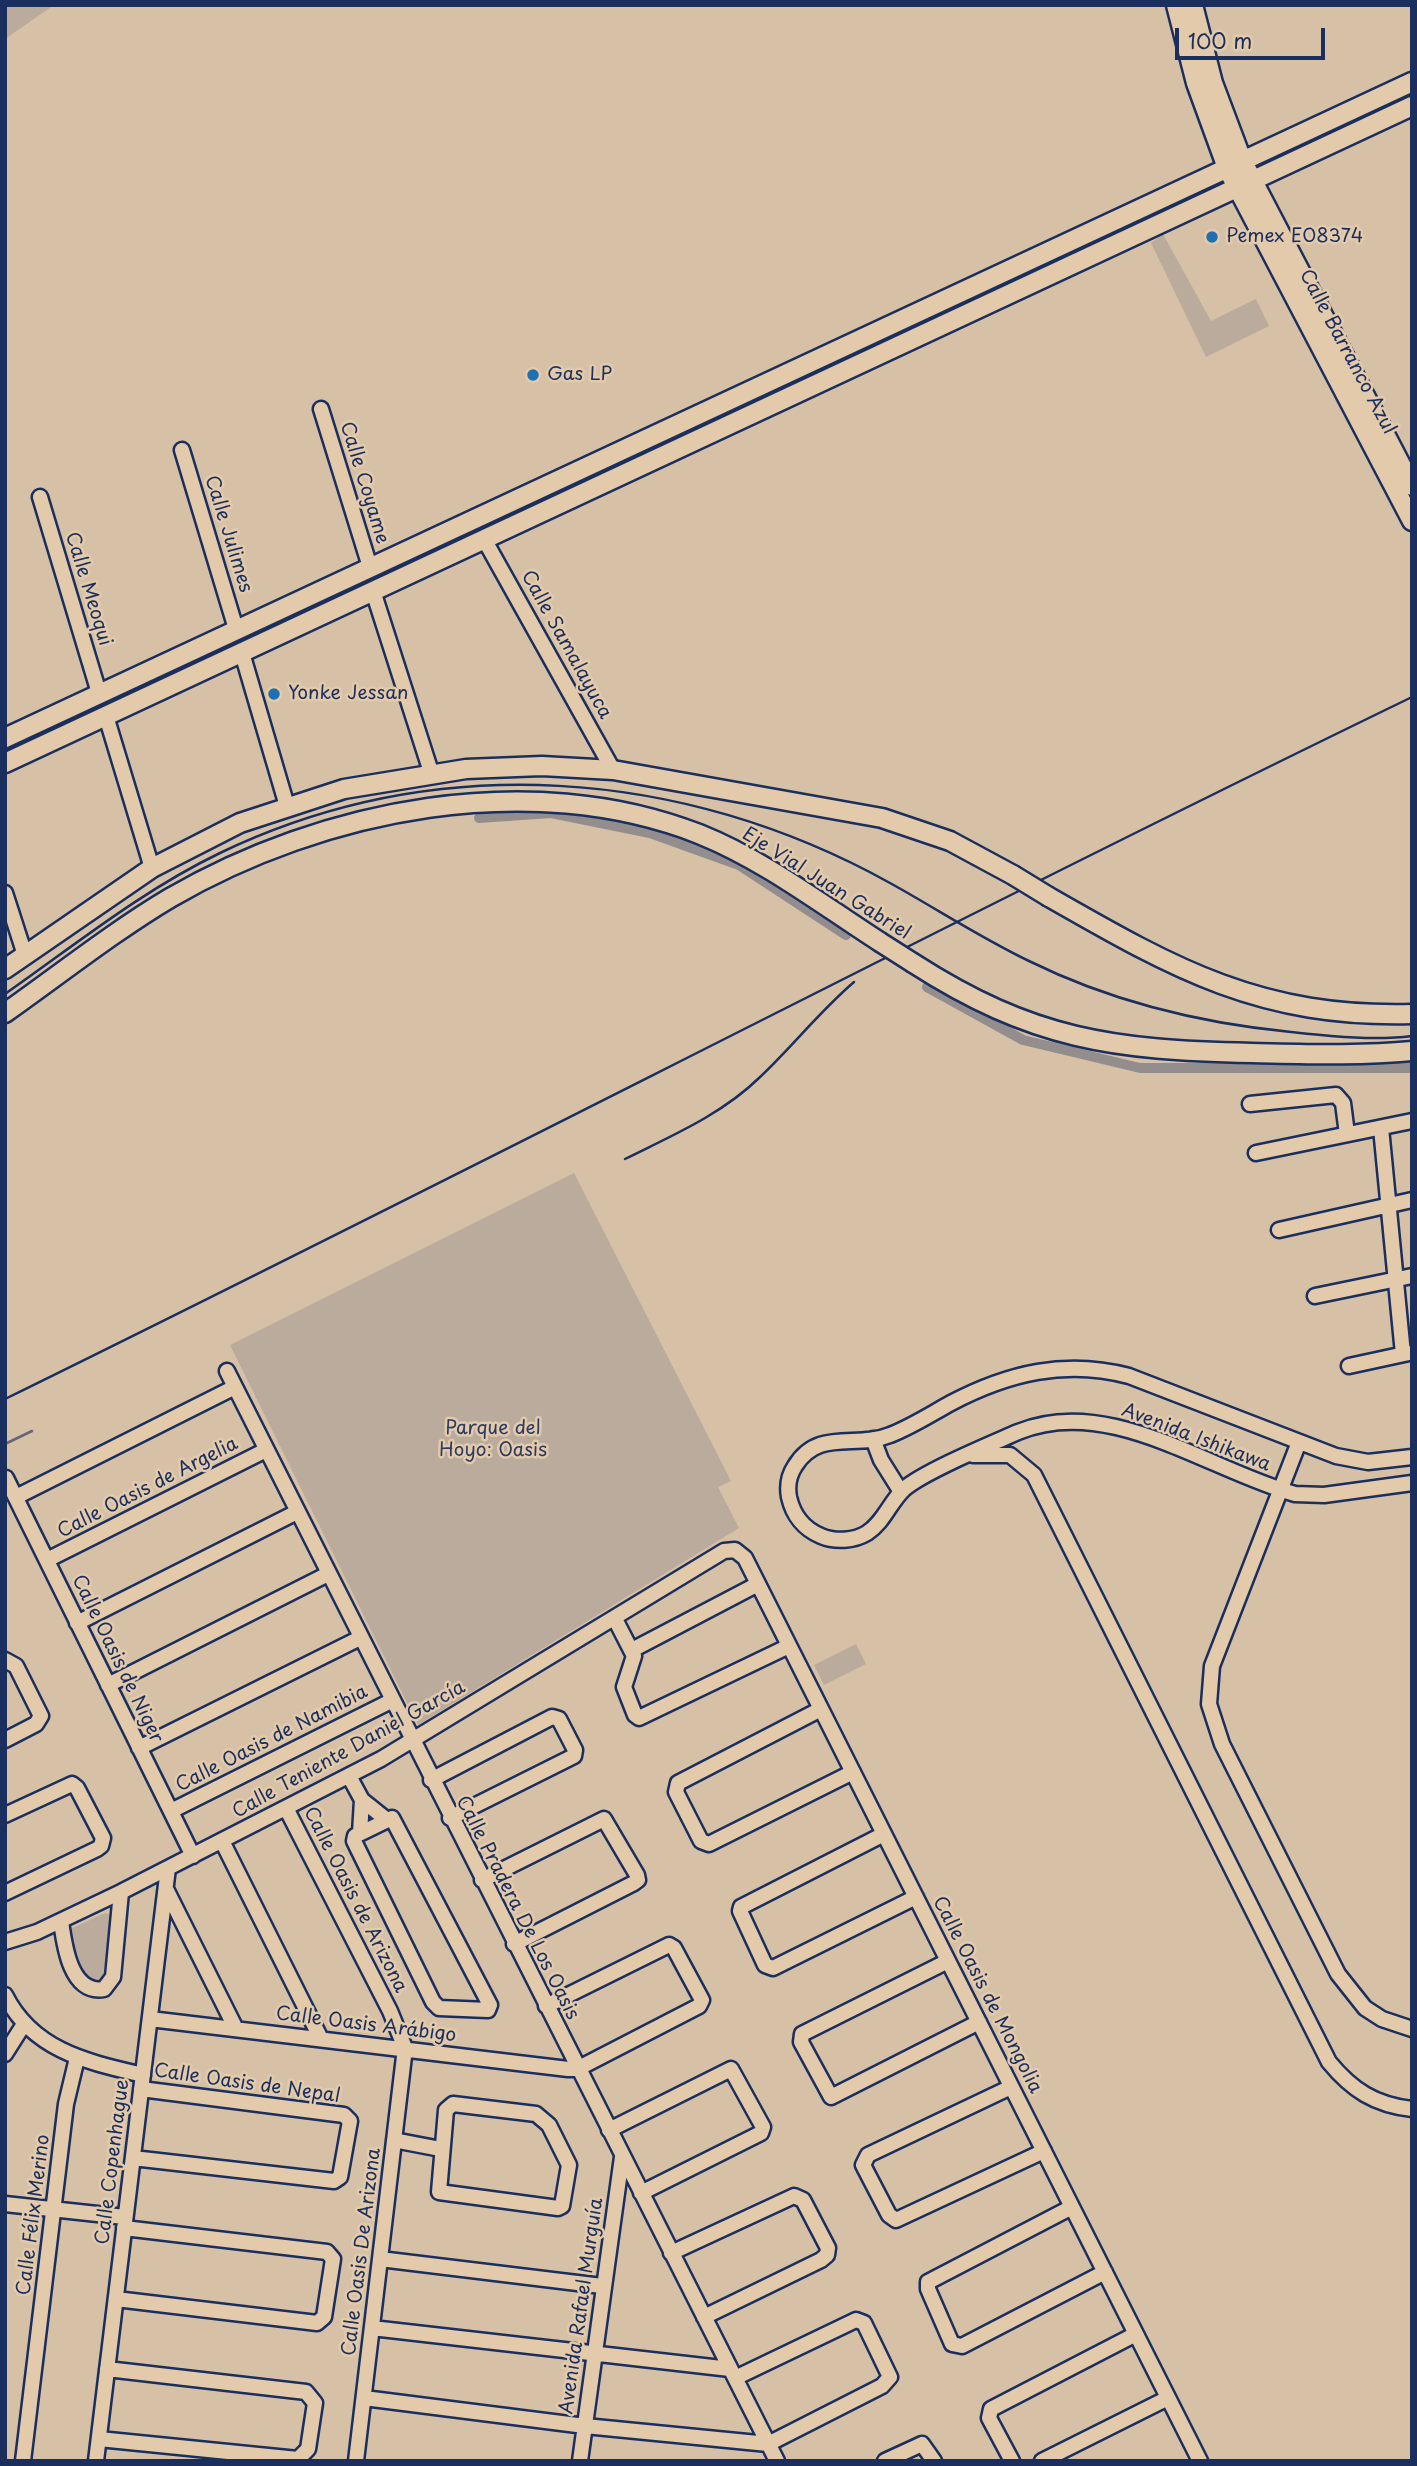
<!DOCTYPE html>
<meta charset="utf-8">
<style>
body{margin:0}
#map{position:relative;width:1417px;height:2466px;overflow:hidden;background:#d7c1a6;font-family:"Playpen Sans",sans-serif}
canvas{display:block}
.frame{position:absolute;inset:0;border:7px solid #1b2f5e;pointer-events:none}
.scale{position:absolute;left:1175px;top:28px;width:150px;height:32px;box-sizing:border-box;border:4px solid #1b2f5e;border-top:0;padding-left:9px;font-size:21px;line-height:24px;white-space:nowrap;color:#1b2f5e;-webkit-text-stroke:5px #e3caab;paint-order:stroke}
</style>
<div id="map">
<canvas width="1417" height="2466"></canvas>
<div class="frame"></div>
<div class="scale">100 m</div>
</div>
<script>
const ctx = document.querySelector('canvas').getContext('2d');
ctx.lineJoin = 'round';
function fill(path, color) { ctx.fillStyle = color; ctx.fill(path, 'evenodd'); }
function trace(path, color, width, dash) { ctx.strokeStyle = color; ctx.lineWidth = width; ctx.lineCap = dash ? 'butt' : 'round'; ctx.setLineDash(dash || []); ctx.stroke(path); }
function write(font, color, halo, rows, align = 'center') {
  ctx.font = font + ' "Playpen Sans",sans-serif'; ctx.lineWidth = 5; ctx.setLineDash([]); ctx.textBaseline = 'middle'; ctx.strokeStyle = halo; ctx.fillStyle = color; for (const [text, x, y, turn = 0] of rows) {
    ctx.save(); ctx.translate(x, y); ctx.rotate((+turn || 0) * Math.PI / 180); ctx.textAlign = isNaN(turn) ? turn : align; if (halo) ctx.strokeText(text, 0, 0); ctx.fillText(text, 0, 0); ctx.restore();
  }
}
fill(new Path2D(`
 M5 5H54L5 39Z
 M1163 234 1211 321 1256 299 1269 326 1206 357 1151 243Z
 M574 1173 731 1481 718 1487 739 1528 418 1725 230 1345Z
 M856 1644 866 1664 824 1685 814 1665Z
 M105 1913 112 1915 103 1978 98 1984 78 1968 68 1935 72 1928Z`), '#bbab9c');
trace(new Path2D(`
 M5 1444 32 1431`), '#64677a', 2.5);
trace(new Path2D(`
 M479 818 551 813 650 833 739 865 846 935
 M927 987 1023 1040 1140 1068H1412`), '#948d8d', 10);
const minor = new Path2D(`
 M321 409 370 567
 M182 450 236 629
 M40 497 99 693
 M484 539 613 770
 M373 591 431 772
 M242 653 287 806
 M106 716 152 868
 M5 893 25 955
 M1250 1104 1336 1095 1343 1103 1347 1134
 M1381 1128 1403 1354
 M1256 1153 1412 1121
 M1279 1230 1412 1200
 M1315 1296 1412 1276
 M1349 1366 1409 1353
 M227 1371 777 2461
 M873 1439 881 1460 901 1492
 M1299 1442 1212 1666 1209 1704 1222 1744 1338 1974 1365 2008 1382 2019 1412 2029
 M973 1455H1010L1034 1475 1329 2062C1352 2090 1375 2105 1412 2109
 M1412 1457 1368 1462 1336 1456 1129 1376C1066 1359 1008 1373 951 1403 931 1414 911 1427 890 1435 856 1449 818 1428 795 1466 789 1475 787 1486 789 1497 793 1515 804 1529 821 1536 835 1542 854 1541 867 1533 884 1522 890 1502 904 1489 925 1471 991 1444 1018 1432 1109 1394 1208 1470 1295 1494L1324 1495 1412 1483
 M6 1478 193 1856
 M16 1497 235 1387
 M47 1560 266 1450
 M615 1619 634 1656 624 1687 635 1715 639 1718 789 1646
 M77 1623 297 1512
 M632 1650 758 1584
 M5 1660 16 1666 41 1716 36 1724 5 1740
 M108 1685 328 1574
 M821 1709 678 1783 676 1792 701 1841 709 1844 853 1772
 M139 1748 360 1638
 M349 1776 362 1800 387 1820
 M431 1780 552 1717 559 1719 575 1750 574 1756 450 1818
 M286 1808 390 2011 405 2048 356 2461
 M171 1811 391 1701
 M5 1815 72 1784 77 1788 103 1838 101 1846 97 1849 5 1893
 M392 1818 490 2005 488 2010 439 2008 433 2002 354 1841 355 1836Z
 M360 1833 362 1800
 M884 1834 741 1907 740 1911 765 1965 773 1968 916 1897
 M222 1841 321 2039
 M482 1880 604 1819 637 1875 638 1880 634 1883 514 1944
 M166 1889 236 2029
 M61 1921C64 1943 70 1995 104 1989L113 1977 121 1892
 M5 1942 37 1932 121 1892 381 1759 724 1551 735 1550 745 1558 1200 2461
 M948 1961 802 2034 801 2042 831 2097 979 2022
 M5 1995C33 2051 88 2062 143 2075
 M150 2019 568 2069H577L699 2006 702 2000 674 1948 669 1945 546 2006
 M5 2054 24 2024
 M1011 2087 868 2155 863 2165 889 2215 896 2220 1044 2151
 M453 2104 536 2114 549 2125 569 2165 562 2206 558 2208 439 2192 446 2110Z
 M609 2130 731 2069 763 2127 761 2133 641 2193
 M394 2140 441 2149
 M133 2158 334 2181 340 2177 350 2121 344 2115 141 2089
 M5 2204 125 2217
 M1072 2207 928 2282V2289L952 2344 962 2346 1105 2272
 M671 2253 794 2196 803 2200 828 2248 827 2255 821 2260 704 2317
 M380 2259 602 2286
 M116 2299 317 2323 324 2317 333 2259 327 2252 124 2228
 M372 2328 730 2369
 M364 2398 585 2426 768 2444 882 2386 890 2377 864 2323 856 2320 735 2378
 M99 2439 298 2459 308 2449 315 2403 306 2392 107 2369
 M23 2461 66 2104 77 2058
 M96 2461 168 1868
 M580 2461 622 2157
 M885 2461 922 2444 934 2461
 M1012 2461 989 2418 991 2409 1136 2334
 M1042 2461 1168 2398`);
const major = new Path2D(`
 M1176 5 1196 83 1227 168 1412 521
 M1193 5 1213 83 1242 160 1412 486
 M5 738 1412 82
 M5 763 1412 106
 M1049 897C1175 969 1260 1018 1412 1014
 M913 963C1033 1040 1113 1050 1252 1053 1305 1054 1359 1056 1412 1051
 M5 969 152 868 240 823 344 789 466 769 542 766 613 770 882 818 950 841 1013 875
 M5 1013C59 975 113 932 170 898 323 809 530 768 699 834 764 860 821 904 880 942`);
trace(minor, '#1b2f5e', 19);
trace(major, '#1b2f5e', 23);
trace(minor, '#e3caab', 14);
trace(major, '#e3caab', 18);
trace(new Path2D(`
 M5 994C75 945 143 890 220 853 437 749 683 768 890 883 937 909 981 938 1029 961 1112 1002 1199 1023 1291 1032 1330 1036 1373 1041 1412 1036
 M625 1159C671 1136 721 1115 759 1078 792 1047 819 1012 854 982
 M5 1399C476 1168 940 926 1412 697`), '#1b2f5e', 2.5);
const majorBridge = new Path2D(`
 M1013 875 1049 897
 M880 942 913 963`);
trace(majorBridge, '#1b2f5e', 23, []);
trace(majorBridge, '#e3caab', 18);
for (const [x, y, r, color] of [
 [1212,237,7,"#1f6fb2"],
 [533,375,7,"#1f6fb2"],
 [274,694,7,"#1f6fb2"]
]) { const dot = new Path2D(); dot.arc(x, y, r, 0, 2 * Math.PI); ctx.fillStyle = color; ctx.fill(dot); trace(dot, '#e3caab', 2.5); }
write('19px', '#1b2f5e', '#e3caab', [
 ["Pemex E08374",1226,237],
 ["Gas LP",547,375],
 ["Yonke Jessan",288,694]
], 'left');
write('19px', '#1b2f5e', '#e3caab', [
 ["Calle Barranco Azul",1347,352,62],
 ["Calle Coyame",364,483,73],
 ["Calle Julimes",228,534,73],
 ["Calle Meoqui",88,589,73],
 ["Calle Samalayuca",566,645,61],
 ["Eje Vial Juan Gabriel",826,884,32],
 ["Avenida Ishikawa",1196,1438,21],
 ["Calle Oasis de Argelia",148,1488,-27],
 ["Calle Oasis de Niger",117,1659,64],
 ["Calle Oasis de Namibia",272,1739,-27],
 ["Calle Teniente Daniel García",349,1750,-29],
 ["Calle Oasis de Arizona",355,1900,63],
 ["Calle Pradera De Los Oasis",517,1908,63],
 ["Calle Oasis de Mongolia",987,1995,63],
 ["Calle Oasis Arábigo",366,2025,7],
 ["Calle Oasis de Nepal",247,2084,8],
 ["Calle Copenhague",113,2162,-83],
 ["Calle Félix Merino",34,2215,-83],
 ["Calle Oasis De Arizona",362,2252,-83],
 ["Avenida Rafael Murguía",582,2306,-82]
]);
write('19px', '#2b3b64', '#e3caab', [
 ["Parque del",493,1429],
 ["Hoyo: Oasis",493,1451]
]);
</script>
